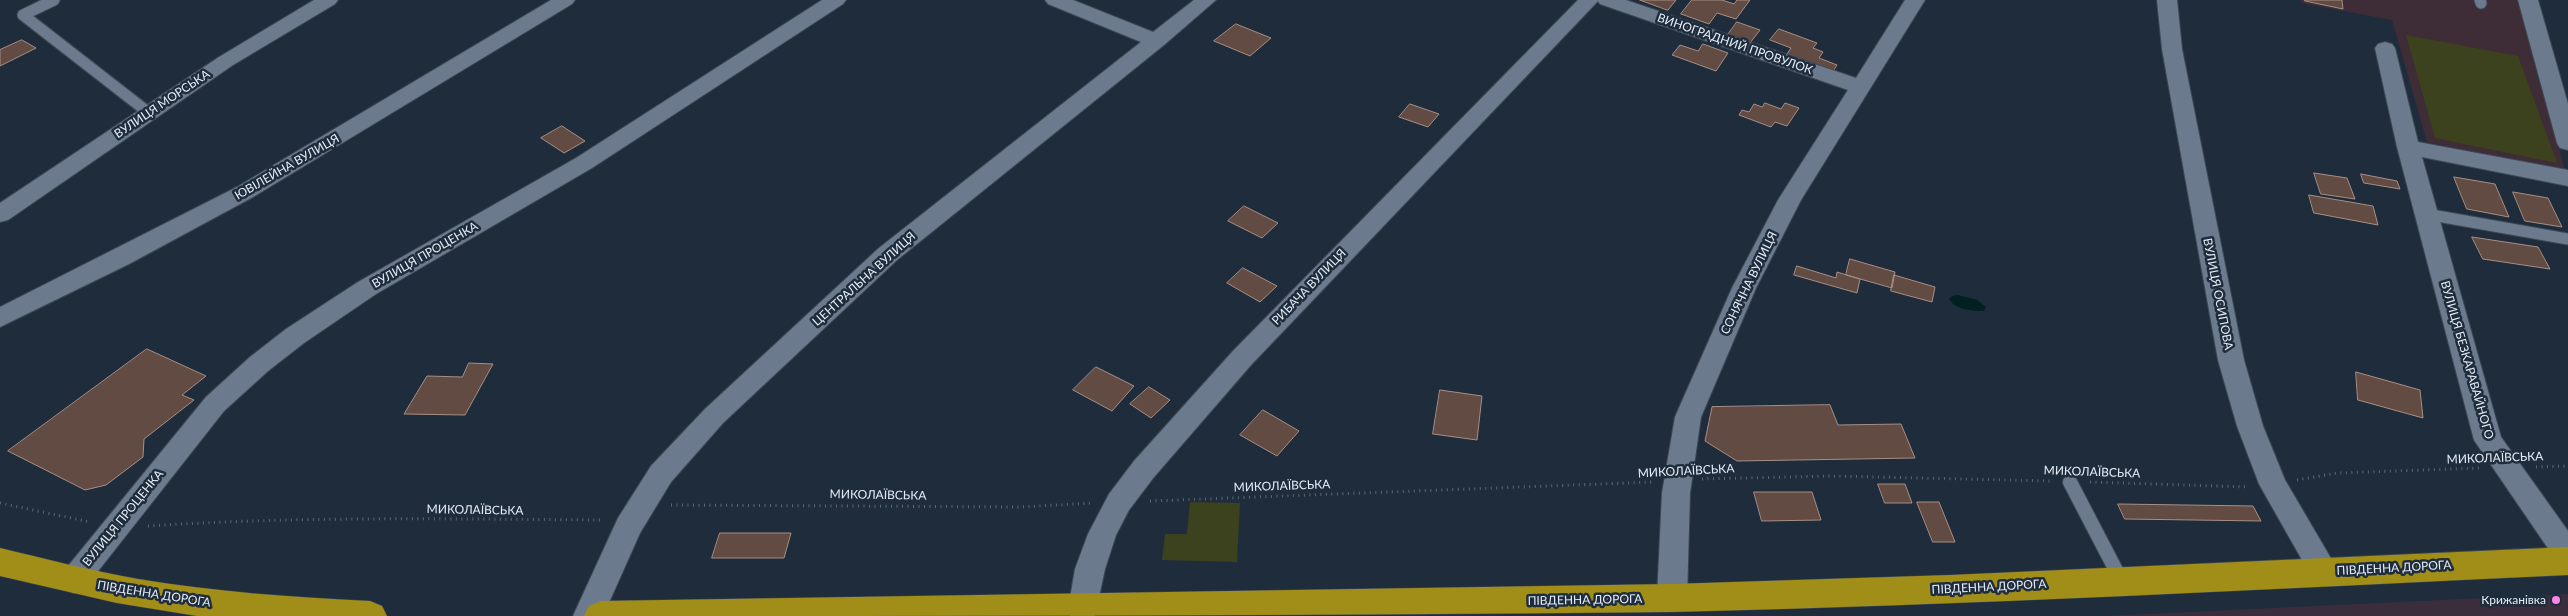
<!DOCTYPE html>
<meta charset="utf-8">
<style>
body{margin:0}
canvas{display:block;background:#1f2c3c}
</style>
<canvas width="2568" height="616"></canvas>
<script>
const ctx = document.querySelector('canvas').getContext('2d');
ctx.lineJoin = 'round';
function fill(path, color) { ctx.fillStyle = color; ctx.fill(path, 'evenodd'); }
function trace(path, color, width, dash) { ctx.strokeStyle = color; ctx.lineWidth = width; ctx.lineCap = dash ? 'butt' : 'round'; ctx.setLineDash(dash || []); ctx.stroke(path); }
function write(font, color, halo, rows, align = 'center') {
  ctx.font = font + ' Lato,sans-serif'; ctx.lineWidth = 5; ctx.setLineDash([]); ctx.textBaseline = 'middle'; ctx.strokeStyle = halo; ctx.fillStyle = color; for (const [text, x, y, turn = 0] of rows) {
    ctx.save(); ctx.translate(x, y); ctx.rotate((+turn || 0) * Math.PI / 180); ctx.textAlign = isNaN(turn) ? turn : align; if (halo) ctx.strokeText(text, 0, 0); ctx.fillText(text, 0, 0); ctx.restore();
  }
}
fill(new Path2D(`
 M2568 594V616H2105Z`), '#3a2e3c');
fill(new Path2D(`
 M2301 0H2520L2565 171 2427 142 2392 20 2301 3Z`), '#3e2d36');
fill(new Path2D(`
 M2406 35 2518 56 2557 163 2435 138Z
 M1190 502 1240 503 1237 562 1162 560 1165 534H1187Z`), '#3c421d');
fill(new Path2D(`
 M1958 295 1977 300 1986 307 1984 311C1973 311 1955 310 1949 299L1952 296Z`), '#002022');
const building = new Path2D(`
 M1640 0H1676L1668 10Z
 M1692 0H1722L1734 4 1737 0H1750L1736 19 1717 13 1709 24 1681 14Z
 M2305 0H2342L2343 9 2305 1Z
 M1737 22 1760 30 1750 43 1727 36Z
 M1236 24 1271 38 1250 56 1214 41Z
 M1779 29 1817 43 1813 48 1823 52 1819 58 1837 65 1833 71 1787 54 1791 48 1770 40Z
 M22 40 36 48 0 66V50Z
 M1703 44 1728 53 1716 71 1672 55 1680 45 1698 51Z
 M1765 103 1781 109 1785 103 1799 108 1787 126 1775 122 1771 127 1739 115 1742 110 1749 112 1754 104 1762 107Z
 M1410 104 1439 114 1428 127 1399 117Z
 M562 126 585 141 564 153 541 138Z
 M2314 173 2347 178 2355 199 2321 194Z
 M2361 174 2397 181 2400 189 2364 183Z
 M2454 177 2495 184 2509 217 2467 209Z
 M2513 192 2548 198 2562 227 2525 221Z
 M2309 195 2373 206 2378 225 2314 213Z
 M1244 206 1278 223 1262 238 1228 221Z
 M2472 237 2538 247 2550 269 2483 259Z
 M1850 259 1895 272 1892 288 1846 275Z
 M1797 266 1836 278 1837 272 1860 279 1857 293 1794 275Z
 M1243 268 1277 286 1260 302 1227 283Z
 M1894 275 1935 287 1932 302 1891 291Z
 M147 349 206 376 182 395 194 400 144 439 143 457 106 485 85 490 8 451Z
 M469 363 493 364 465 415 404 414 427 376 462 377Z
 M1096 367 1134 386 1112 411 1073 390Z
 M2356 372 2420 390 2423 418 2358 400Z
 M1149 387 1170 400 1151 418 1130 404Z
 M1440 390 1482 396 1477 440 1433 434Z
 M1830 405 1838 425 1901 424 1915 458 1737 461 1705 441 1712 407Z
 M1263 410 1299 431 1277 456 1240 435Z
 M1878 484H1905L1912 503H1885Z
 M1754 492H1812L1821 520 1762 521Z
 M1917 502H1939L1955 542H1933Z
 M2118 504 2253 506 2261 521 2125 519Z
 M720 533H791L784 558H712Z`);
fill(building, '#624b42');
trace(building, '#a88e84', 1);
const laneFar1 = new Path2D(`
 M54 0 23 15 149 113
 M2480 0 2481 3
 M2426 214 2568 239`);
const lane = new Path2D(`
 M2070 482 2121 580`);
const street = new Path2D(`
 M314 0H338L335 4 233 65 8 220 0 222V203L219 57Z
 M551 0H575L572 4 253 197 129 264 0 327V307L237 187Z
 M822 0H846L843 4 592 168 376 294 304 343 268 371 224 411 84 589 74 593 64 589 59 580 64 571 206 397 250 357 286 329 358 282 576 158Z
 M1045 0H1073L1153 32 1194 0H1216L1164 45 897 260 723 423 671 482 640 533 603 616H573L618 518 651 466 705 409 879 248 1141 42 1048 4Z
 M1578 0H1626L1856 78 1905 0H1925L1801 200 1756 288 1701 417 1690 493 1687 598 1683 607 1672 611 1661 607 1657 598 1662 493 1675 417 1732 288 1778 200 1848 90 1600 4 1598 1 1251 365 1154 477 1129 510 1116 535 1105 569 1095 616H1071L1068 610 1075 569 1088 534 1109 494 1134 461 1233 351Z
 M2157 0H2177L2182 49 2244 360 2263 426 2285 480 2339 572 2334 581 2324 585 2314 581 2259 484 2237 426 2218 360 2162 49Z
 M2518 0H2538L2568 104V150L2560 148 2557 143Z
 M2385 42 2392 44 2395 48 2418 142 2568 170V186L2422 157 2501 437 2568 531V566L2558 563 2474 440 2397 147 2375 48 2378 44Z`);
const highway = new Path2D(`
 M2568 547V575C2269 589 1970 605 1671 612 1309 616 947 616 584 616L589 606 601 601 1672 584 1951 575Z
 M0 548C46 559 92 571 138 579 215 592 292 597 370 601L382 606 387 616H197L117 603 0 576Z`);
trace(laneFar1, '#3d4856', 13);
trace(lane, '#3d4856', 16);
trace(street, '#3d4856', 2);
trace(highway, '#3d4856', 1);
trace(new Path2D(`
 M2536 467 2568 466
 M1702 479 1829 476 2054 481
 M2297 480 2337 473 2480 468
 M2090 482 2249 487
 M1150 501 1654 482
 M0 503 90 522
 M671 505 1020 507 1092 503
 M148 526C300 516 452 519 604 520`), '#5b6775', 3, [1, 4.5]);
trace(laneFar1, '#6b7a8d', 11);
trace(lane, '#6b7a8d', 14);
fill(street, '#6b7a8d');
fill(highway, '#a18e19');
for (const [x, y, r, color] of [
 [2556,600,5,"#fa87e7"]
]) { const dot = new Path2D(); dot.arc(x, y, r, 0, 2 * Math.PI); ctx.fillStyle = color; ctx.fill(dot); trace(dot, '#1f2c3c', 2); }
write('12px', '#e4ecf7', '#1f2c3c', [
 ["ВИНОГРАДНИЙ ПРОВУЛОК",1735,44,19],
 ["ВУЛИЦЯ МОРСЬКА",162,104,-34],
 ["ЮВІЛЕЙНА ВУЛИЦЯ",287,167,-30],
 ["ВУЛИЦЯ ПРОЦЕНКА",425,255,-30],
 ["ЦЕНТРАЛЬНА ВУЛИЦЯ",864,279,-42],
 ["СОНЯЧНА ВУЛИЦЯ",1749,283,-64],
 ["РИБАЧА ВУЛИЦЯ",1309,287,-46],
 ["ВУЛИЦЯ ОСИПОВА",2218,294,79],
 ["ВУЛИЦЯ БЕЗКАРАВАЙНОГО",2467,360,74],
 ["МИКОЛАЇВСЬКА",2495,458,-2],
 ["МИКОЛАЇВСЬКА",1686,471,-3],
 ["МИКОЛАЇВСЬКА",2092,472,2],
 ["МИКОЛАЇВСЬКА",1282,486,-2],
 ["МИКОЛАЇВСЬКА",878,495,1],
 ["МИКОЛАЇВСЬКА",475,510,1],
 ["ВУЛИЦЯ ПРОЦЕНКА",123,518,-51],
 ["ПІВДЕННА ДОРОГА",2394,568,-3],
 ["ПІВДЕННА ДОРОГА",1989,587,-3],
 ["ПІВДЕННА ДОРОГА",154,594,9],
 ["ПІВДЕННА ДОРОГА",1585,600,-1]
]);
write('12px', '#e4ecf7', '#1f2c3c', [
 ["Крижанiвка",2546,600]
], 'right');
</script>
